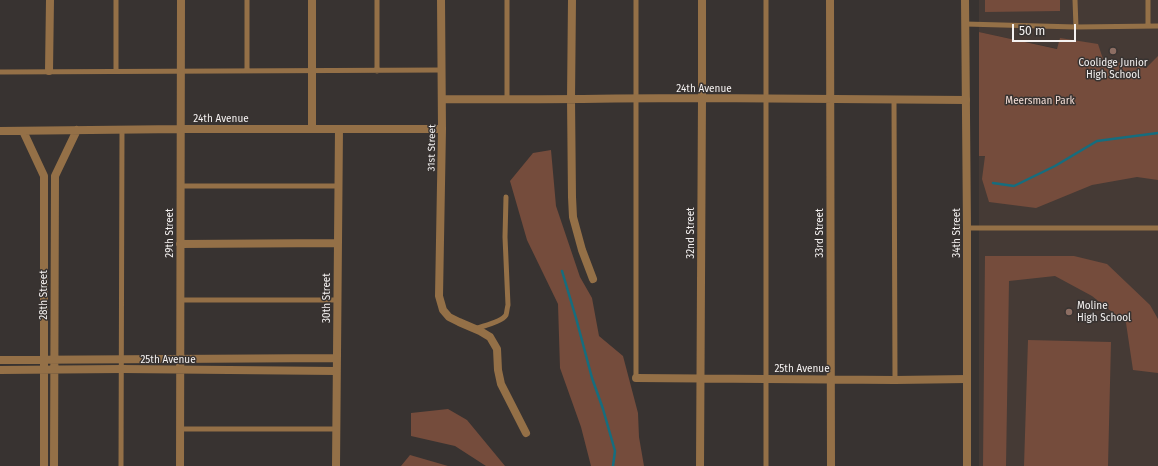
<!DOCTYPE html>
<style>
body{margin:0}
#map{position:relative;width:1158px;height:466px;overflow:hidden;background:#383331;font-family:"Fira Sans",sans-serif}
canvas{display:block}
.scale{position:absolute;left:1012px;top:24px;width:64px;height:18px;box-sizing:border-box;border:2px solid #f5f2f1;border-top:0;padding-left:5px;font-size:12px;line-height:14px;white-space:nowrap;color:#f5f2f1;-webkit-text-stroke:3px #383331;paint-order:stroke}
</style>
<div id="map">
<canvas width="1158" height="466"></canvas>
<div class="scale">50 m</div>
</div>
<script>
const ctx = document.querySelector('canvas').getContext('2d');
ctx.lineJoin = 'round';
function fill(path, color) { ctx.fillStyle = color; ctx.fill(path, 'evenodd'); }
function trace(path, color, width, dash) { ctx.strokeStyle = color; ctx.lineWidth = width; ctx.lineCap = dash ? 'butt' : 'round'; ctx.setLineDash(dash || []); ctx.stroke(path); }
function write(font, color, halo, rows, align = 'center') {
  ctx.font = font + ' "Fira Sans",sans-serif'; ctx.lineWidth = 3; ctx.setLineDash([]); ctx.textBaseline = 'middle'; ctx.strokeStyle = halo; ctx.fillStyle = color; for (const [text, x, y, turn = 0] of rows) {
    ctx.save(); ctx.translate(x, y); ctx.rotate((+turn || 0) * Math.PI / 180); ctx.textAlign = isNaN(turn) ? turn : align; if (halo) ctx.strokeText(text, 0, 0); ctx.fillText(text, 0, 0); ctx.restore();
  }
}
fill(new Path2D(`
 M979 0H1158V70L979 32Z
 M979 156 1158 158V466H979Z`), '#453a35');
fill(new Path2D(`
 M985 0H1060V11L985 12Z
 M979 32 1057 49 1060 38 1098 44 1103 59 1146 68 1158 56V180L1137 177 1092 185 1036 208 989 202 982 179 985 156H979Z
 M551 150 556 206 580 277 592 298 599 336 623 356 638 413 639 437 644 466H591L581 427 560 368 558 304 527 240 510 181 533 153Z
 M985 256H1074L1107 264 1150 305 1158 319V373L1133 370 1126 323 1092 296 1055 276 1009 281 1006 466H983Z
 M1028 340 1111 342 1108 466H1024Z
 M448 409 467 420 505 466H486L455 446 411 436V413Z
 M410 455 448 466H401Z`), '#754c3c');
trace(new Path2D(`
 M993 183 1014 186 1055 166 1097 141 1158 133
 M562 271 576 318 592 378 603 409 615 451 613 466`), '#166d7e', 2.5);
trace(new Path2D(`
 M247 0V71
 M377 0V71
 M507 0V100
 M636 0V378
 M766 0V466
 M1075 0 1076 27
 M1148 0V26
 M965 24 1076 27 1158 26
 M116 70V0
 M0 72C147 71 294 71 442 70
 M894 100 895 380
 M180 186H338
 M967 228H1158
 M180 300H337
 M475 329C482 326 502 322 506 315 507 312 507 308 508 305L505 237 506 197
 M180 429H336
 M121 466 122 129`), '#947047', 5);
trace(new Path2D(`
 M441 0 442 129 439 296 443 310 449 317 459 322 480 331 490 337 497 349 498 370 501 384 526 433
 M572 0 571 99 572 197 573 217 582 250 593 279
 M830 0 831 466
 M49 71 50 0
 M442 99C529 100 616 98 703 98 790 98 878 100 966 100
 M312 129V0
 M0 131 181 129H442
 M23 131 44 176V466
 M180 244 337 243
 M0 360 336 358
 M0 370 122 369 336 371
 M636 378 895 380 967 379
 M54 466 55 176 77 130
 M180 466 181 0
 M336 466 339 129
 M700 466 702 98V0`), '#947047', 8);
trace(new Path2D(`
 M965 0 967 228V466`), '#947047', 8);
for (const [x, y, r, color] of [
 [1113,51,4,"#8d6e63"],
 [1069,312,4,"#8d6e63"]
]) { const dot = new Path2D(); dot.arc(x, y, r, 0, 2 * Math.PI); ctx.fillStyle = color; ctx.fill(dot); trace(dot, '#383331', 1.5); }
write('10px', '#f5f2f1', '#383331', [
 ["Coolidge Junior",1113,63],
 ["High School",1113,75],
 ["Moline",1077,306,"left"],
 ["High School",1077,318,"left"]
]);
write('10px', '#f5f2f1', '#383331', [
 ["24th Avenue",704,89],
 ["24th Avenue",221,119],
 ["31st Street",432,148,-89],
 ["29th Street",170,233,-90],
 ["32nd Street",691,233,-90],
 ["33rd Street",820,233,-90],
 ["34th Street",957,233,-90],
 ["28th Street",44,295,-90],
 ["30th Street",327,298,-90],
 ["25th Avenue",168,360],
 ["25th Avenue",802,369]
]);
write('10px', '#f3ddd5', '#383331', [
 ["Meersman Park",1040,101]
]);
</script>
